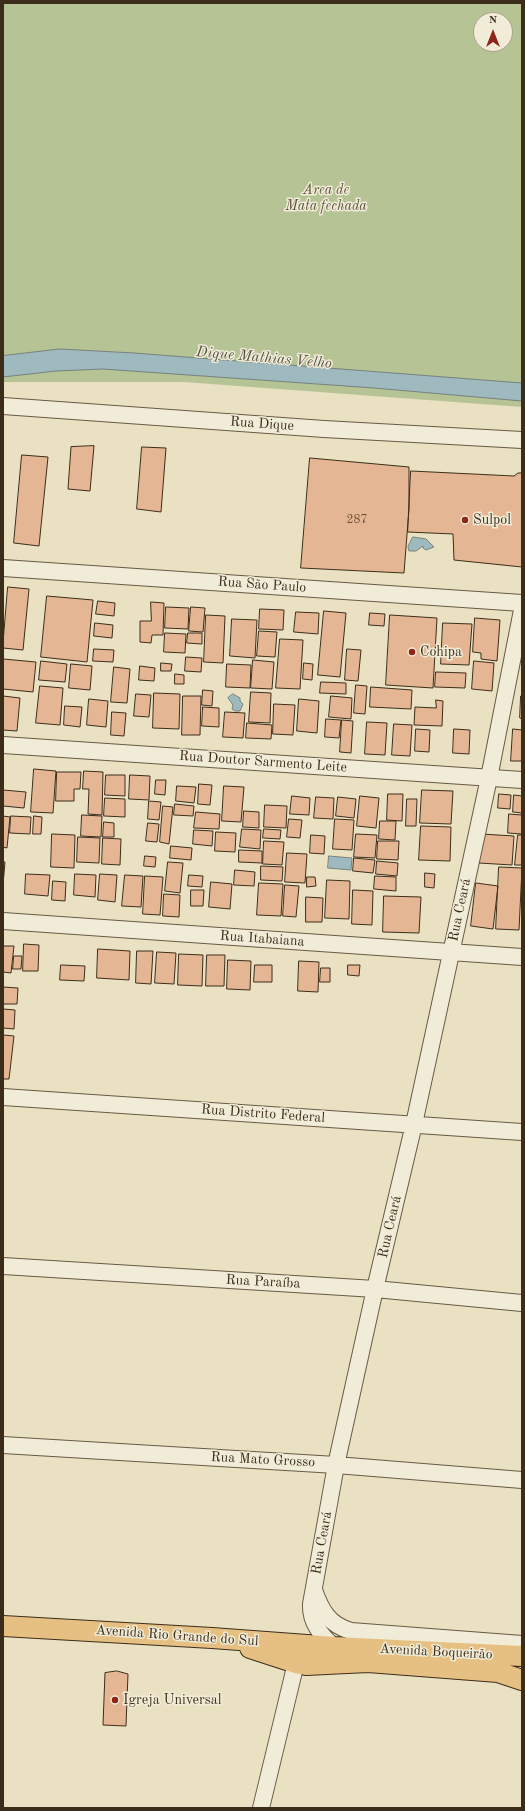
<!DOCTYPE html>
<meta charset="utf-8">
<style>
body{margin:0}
#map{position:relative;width:525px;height:1811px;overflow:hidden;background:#eae1c3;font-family:"Old Standard TT",serif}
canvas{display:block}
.frame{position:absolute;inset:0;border:4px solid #3c2d1a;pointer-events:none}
.north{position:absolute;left:473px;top:12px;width:40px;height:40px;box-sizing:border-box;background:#f1ecd8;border:1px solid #a9a08c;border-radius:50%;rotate:0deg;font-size:11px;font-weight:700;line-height:16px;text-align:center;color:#3c2d1a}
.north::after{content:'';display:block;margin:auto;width:14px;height:18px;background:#8f2418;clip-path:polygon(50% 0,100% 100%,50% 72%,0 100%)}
</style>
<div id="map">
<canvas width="525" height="1811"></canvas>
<div class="frame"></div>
<div class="north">N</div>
</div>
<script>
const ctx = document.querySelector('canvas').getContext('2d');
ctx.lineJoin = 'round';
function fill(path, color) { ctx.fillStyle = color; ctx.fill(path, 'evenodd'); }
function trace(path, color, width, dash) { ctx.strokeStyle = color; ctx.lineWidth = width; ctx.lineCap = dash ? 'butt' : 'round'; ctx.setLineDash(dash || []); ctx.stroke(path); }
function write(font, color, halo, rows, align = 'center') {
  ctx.font = font + ' "Old Standard TT",serif'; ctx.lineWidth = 3; ctx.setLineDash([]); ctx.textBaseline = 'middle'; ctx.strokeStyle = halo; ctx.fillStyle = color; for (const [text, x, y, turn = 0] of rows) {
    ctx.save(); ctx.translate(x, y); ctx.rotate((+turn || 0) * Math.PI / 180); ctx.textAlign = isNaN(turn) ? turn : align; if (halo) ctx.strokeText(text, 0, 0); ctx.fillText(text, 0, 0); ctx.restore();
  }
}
fill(new Path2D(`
 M3 3H522V407L184 382H3ZM481 20H505V44H481Z`), '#b6c395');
const water = new Path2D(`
 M60 349 134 353 522 383V401L374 388 103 369 56 371 3 377V356Z
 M413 537 426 539 434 547 426 550 423 548V546L416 551H409L408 547Z
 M233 694 240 698V701L243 704 240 711H235L232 709 233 705 228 698Z
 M329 856 352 858 351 870 328 868Z`);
fill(water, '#9ebabf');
trace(water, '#77827d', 1);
const building = new Path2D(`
 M94 446 90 491 68 489 71 447Z
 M142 447 166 448 161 512 137 509Z
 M22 455 48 457 39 546 14 543Z
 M310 458 409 467V509L404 573 301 568Z
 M411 471 514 476 518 473H522V567L454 560 453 534 408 532Z
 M8 587 29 589 23 650 3 648Z
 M47 596 93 600 87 662 41 657Z
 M98 601 115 603 114 616 96 614Z
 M151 602 164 603 163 635H152L151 643 140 642V621H151Z
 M166 607 189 608 188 629 165 628Z
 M191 607 205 608 203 632 189 631Z
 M260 609 284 610 283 630 259 629Z
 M324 611 346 613 340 677 318 675Z
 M296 612 319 613 318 634 294 632Z
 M370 613 385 614 384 626 369 625Z
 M206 615 225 616 223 663 204 662Z
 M390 615 437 618 433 688 386 685Z
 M475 618 500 620 497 661 481 659V653L473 652Z
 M232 619 257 620 255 658 230 656Z
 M95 623 113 625 112 638 94 636Z
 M443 623 472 624 469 665 441 664Z
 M259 631 277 632 275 657 257 656Z
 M165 633 186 634 185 653 164 652Z
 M188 633H202V644L187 643Z
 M280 639 303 640 300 689 276 688Z
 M94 649 114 650 113 662 93 661Z
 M347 649 361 650 358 681 345 680Z
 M186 657 202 658 201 672 185 671Z
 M3 659 36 662 33 692 3 689Z
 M253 660 274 662 272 689 251 688Z
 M41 661 67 664 65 682 39 680Z
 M474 661 494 663 492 691 472 689Z
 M161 663 172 664 171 671H161Z
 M304 663 313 664 312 680 303 679Z
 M71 664 92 666 90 690 69 688Z
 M227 664 251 665 250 688 226 687Z
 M140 666 155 668 154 681 139 680Z
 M114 667 130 669 127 703 111 702Z
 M436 672 466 673 465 688 435 687Z
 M175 674 184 675V684H175Z
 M321 682 346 683V694L320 693Z
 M356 685 367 686 365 714 354 713Z
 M40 686 63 688 60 725 36 723Z
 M371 687 412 690 411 709 370 707Z
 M203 690 213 691 212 706 202 705Z
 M251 692 271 693 270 723 249 722Z
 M154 693 180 694 179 729 153 728Z
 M136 694 151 695 149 717 134 716Z
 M3 696 20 698 17 731 3 730Z
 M183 696H201L200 735H182Z
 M331 696 352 698 351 719 329 717Z
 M521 696H522V719L520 718Z
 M89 699 108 701 106 727 87 725Z
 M299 699 319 701 317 733 297 731Z
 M436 700 443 701 442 726 414 725 415 707 436 708Z
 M274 704 295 705 293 735 273 734Z
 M65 706 82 707 80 727 64 725Z
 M203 707 219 708V727L202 726Z
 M112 712 126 713 124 736 111 735Z
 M225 712 245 713 243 738 223 737Z
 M326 719 341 720 339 738 325 737Z
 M342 720 353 721 351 753 340 752Z
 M367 722 387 723 385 755 365 754Z
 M247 723 272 725 271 739 246 738Z
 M394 724 412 725 410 756 392 755Z
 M416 729 430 730 429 752 415 751Z
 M454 729 470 730 469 754 453 753Z
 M513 729 522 730V761H511Z
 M34 769 56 771 53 813 31 812Z
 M84 771 103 772 102 815 88 814 89 789H83Z
 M57 772H81L80 789H74V801H56Z
 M106 775H125V796L105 795Z
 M130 775 150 776 149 800 129 799Z
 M156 780H166L165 795 155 794Z
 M199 784 212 785 210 805 198 804Z
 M177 786 196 787 194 803 176 801Z
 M224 786 244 787 241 822 222 821Z
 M3 790 26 792 24 808 3 806Z
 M422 790 453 791 451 824 420 823Z
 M388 794H403L402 821 387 820Z
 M499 794 511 795 510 809 498 808Z
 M514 795 522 796V813L513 812Z
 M292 796 310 798 309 815 290 814Z
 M360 796 379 798 376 828 357 826Z
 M316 797 334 798 333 819 314 818Z
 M338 797 356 799 354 818 336 816Z
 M105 798 125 799V817L104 816Z
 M407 799H417L416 826H406Z
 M149 801 161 802 159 820 148 819Z
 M175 804 194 806 193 816 174 815Z
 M265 805 287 806 286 828 264 827Z
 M163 806 173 807 169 844 160 842Z
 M244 811 259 812V828L243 827Z
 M196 812 220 814 219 829 194 828Z
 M509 814 522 815V834L508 833Z
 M82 815 102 816 101 837 81 836Z
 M3 816 10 817 7 848 3 847Z
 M11 816 31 817 30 834 10 833Z
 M34 816 42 817 41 834H33Z
 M289 819 302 820 300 838 287 837Z
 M335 819 354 820 352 850 333 849Z
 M380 821H396L395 840 379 839Z
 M104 822 114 823V837H103Z
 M148 823 159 824 157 842 146 841Z
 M421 826 451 827 450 861 419 860Z
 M242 829 261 830 260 849 240 847Z
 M264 829 281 830 280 839 263 838Z
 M194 830 213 831 212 846 193 844Z
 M216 832 236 833 235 852 215 851Z
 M52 834 75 835 74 868 51 867Z
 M356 834 377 835 375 858 354 857Z
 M481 834 514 836 512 865 479 863Z
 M311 835 325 836 324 854 310 853Z
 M518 835H522V865H515Z
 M78 837 100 838 99 863 77 862Z
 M103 838 121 839 120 865 102 864Z
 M264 841 284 842 282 865 263 864Z
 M378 841H399L398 860 377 859Z
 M171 846 192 848 191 860 170 858Z
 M239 850 262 851V863L239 862Z
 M287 853 307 854 305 883 285 882Z
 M145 856 156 857 155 867 144 866Z
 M354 858 375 860 373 873 353 871Z
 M377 861 398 863 397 876 376 874Z
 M3 862H5L3 885Z
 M168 862 183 863 180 893 165 891Z
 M261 866 283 867 282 881 261 880Z
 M499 867 522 868 519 930 496 929Z
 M235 870 255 872 254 886 234 885Z
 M425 873 435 874 434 888 425 887Z
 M26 874 50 875 48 896 25 894Z
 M75 874 96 875 95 897 74 895Z
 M100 874 117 875 115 902 98 900Z
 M125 875 143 876 141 907 122 906Z
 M189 875 203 876 202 887 188 886Z
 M145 876 163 877 160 915 143 914Z
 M375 876 396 877V891L374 889Z
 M307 877H315L316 886 307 887Z
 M327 880 350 881 349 919 325 918Z
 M53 881 66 882 65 901 52 900Z
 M211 882 232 884 230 909 209 907Z
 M259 883 283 884 281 916 257 915Z
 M476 883 498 886 493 929 471 926Z
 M285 885 299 886 296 917 283 916Z
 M191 890H204L203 906H191Z
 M353 890 373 891 372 925 352 924Z
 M164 894 180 895 179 917 163 916Z
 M384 896 421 897 419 933 383 932Z
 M306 897 323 898 322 922H306Z
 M24 944 39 945 38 971H23Z
 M3 946H14L11 973 3 972Z
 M98 949 130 951 129 980 97 978Z
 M137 951H153L151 984 136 983Z
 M157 952 176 953 174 984 155 983Z
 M179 954 203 955 202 986 178 985Z
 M207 955H225L224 986H206Z
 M14 956H22L21 969H13Z
 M228 960 251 961 250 990 227 989Z
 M299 961 319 962 318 992 298 991Z
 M61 965 85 966 84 981 60 980Z
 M255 965H272V982H254Z
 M348 965H360L359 976 348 975Z
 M321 968H330V982H320Z
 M3 987 18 988 17 1004H3Z
 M3 1009 15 1010 14 1029 3 1028Z
 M3 1035 14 1036 9 1079H3Z
 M117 1671 128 1674 126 1726 103 1725 105 1673Z`);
fill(building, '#e5b694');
trace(building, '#3c2d1a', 1);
const minor = new Path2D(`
 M3 406 324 429 522 440
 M3 568 522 603
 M3 745 522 780
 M3 921 522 957
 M3 1097 522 1132
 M3 1266 375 1289 522 1303
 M3 1445 336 1465 522 1480
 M314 1590C321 1610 329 1625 351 1631L522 1644
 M334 1647C321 1635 310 1623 311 1604L336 1465 375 1289 414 1124 489 778 522 610
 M261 1808 296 1663 304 1654`);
const major = new Path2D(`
 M3 1626 212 1638 334 1647 522 1656
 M250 1648 296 1663 306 1665 368 1662 498 1672 522 1680`);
trace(minor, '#685a44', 18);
trace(major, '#3c2d1a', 22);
trace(minor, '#f1ecd8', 16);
trace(major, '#e5c082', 20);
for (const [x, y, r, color] of [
 [465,520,4,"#8f2418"],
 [412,652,4,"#8f2418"],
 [115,1700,4,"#8f2418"]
]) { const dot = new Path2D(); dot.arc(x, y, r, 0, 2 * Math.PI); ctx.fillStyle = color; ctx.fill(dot); trace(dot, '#f1ecd8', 1.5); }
write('12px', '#664f38', null, [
 ["287",357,520]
]);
write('italic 14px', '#5a5239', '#f1ecd8', [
 ["Area de",326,190],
 ["Mata fechada",326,206]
]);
write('14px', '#3c2d1a', '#f1ecd8', [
 ["Rua Dique",262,424,4],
 ["Rua São Paulo",262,585,4],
 ["Rua Doutor Sarmento Leite",263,762,4],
 ["Rua Ceará",460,910,-78],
 ["Rua Itabaiana",262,939,4],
 ["Rua Distrito Federal",263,1114,4],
 ["Rua Ceará",390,1227,-77],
 ["Rua Paraíba",263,1282,3],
 ["Rua Mato Grosso",263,1460,3],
 ["Rua Ceará",322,1543,-80],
 ["Avenida Rio Grande do Sul",177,1636,4],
 ["Avenida Boqueirão",436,1652,3]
]);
write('14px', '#3c2d1a', '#f1ecd8', [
 ["Sulpol",473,520],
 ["Cohipa",420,652],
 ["Igreja Universal",123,1700]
], 'left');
write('italic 15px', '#545043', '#f1ecd8', [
 ["Dique Mathias Velho",264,358,5]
]);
</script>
